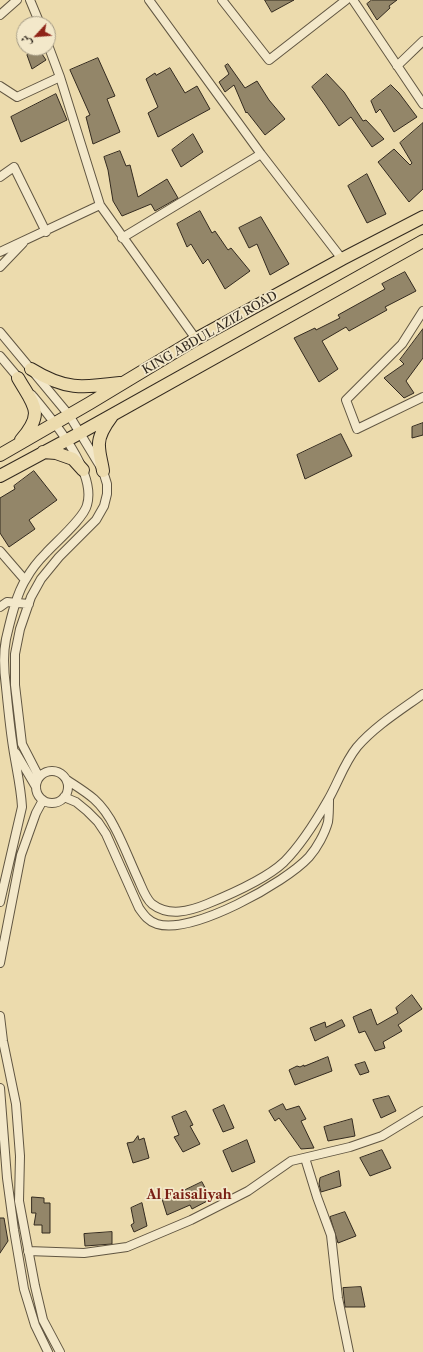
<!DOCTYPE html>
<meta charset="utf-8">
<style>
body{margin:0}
#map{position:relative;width:423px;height:1352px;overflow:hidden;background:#ecdbad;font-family:"Libre Caslon Text",Amiri,serif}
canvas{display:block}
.north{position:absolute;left:16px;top:16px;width:40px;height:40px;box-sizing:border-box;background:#f3e8ca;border:1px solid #a69c86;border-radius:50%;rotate:244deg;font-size:11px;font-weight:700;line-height:16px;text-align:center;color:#332a1f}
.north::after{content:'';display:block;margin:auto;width:14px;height:18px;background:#8f2418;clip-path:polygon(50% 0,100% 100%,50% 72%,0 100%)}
</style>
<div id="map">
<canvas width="423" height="1352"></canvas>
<div class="north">ش</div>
</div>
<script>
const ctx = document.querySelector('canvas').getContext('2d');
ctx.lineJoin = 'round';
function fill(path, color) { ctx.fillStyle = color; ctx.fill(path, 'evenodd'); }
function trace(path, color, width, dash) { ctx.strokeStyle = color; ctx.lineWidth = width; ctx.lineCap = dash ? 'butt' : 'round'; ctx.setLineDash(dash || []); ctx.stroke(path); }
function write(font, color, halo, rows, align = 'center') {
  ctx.font = font + ' "Libre Caslon Text",serif'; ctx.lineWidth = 3.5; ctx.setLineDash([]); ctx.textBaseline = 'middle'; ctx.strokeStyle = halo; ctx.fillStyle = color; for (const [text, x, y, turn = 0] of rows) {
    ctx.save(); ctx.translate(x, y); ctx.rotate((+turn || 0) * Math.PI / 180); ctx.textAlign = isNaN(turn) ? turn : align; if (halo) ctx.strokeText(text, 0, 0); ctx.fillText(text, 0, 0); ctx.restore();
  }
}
const building = new Path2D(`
 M265 0H294L272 12Z
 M372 0H397L389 6 390 8 377 20 367 4Z
 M38 48 46 60 32 69 27 55Z
 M98 58 115 96 107 99 120 132 93 144 86 117 90 115 70 70Z
 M228 64 245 88 257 81 269 100 285 119 265 135 247 112 246 113 234 85 225 92 219 82 229 74 225 66Z
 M170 68 185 93 197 86 210 109 158 137 148 113 158 107 146 79 155 73 156 75Z
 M327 74 344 92 363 121 366 120 384 139 372 147 351 117 339 126 325 105 312 87Z
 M391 85 399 93 417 117 394 132 380 109 376 113 371 101Z
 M56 94 67 120 21 142 11 117Z
 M423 123V189L409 202 378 162 394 149 410 165 412 163 400 143Z
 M193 134 203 152 181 167 172 150Z
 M120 151 126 166 130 165 138 197 167 179 178 198 155 211 151 204 122 216 113 201 108 170 104 157Z
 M367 174 386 214 367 223 348 186Z
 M200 211 212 233 215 231 228 250 231 248 250 271 225 289 208 259 203 264 191 244 187 247 177 224Z
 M261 217 289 264 270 275 257 244 249 248 239 228Z
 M405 272 416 291 385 307 387 310 349 331 346 327 322 341 338 369 319 382 294 338 315 328 316 330 340 318 338 315 385 289 382 284Z
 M423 329V358L406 381 414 393 404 398 384 378 404 364 400 360Z
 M423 423V435L412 438V427Z
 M341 434 352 456 305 479 297 455Z
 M34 471 57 500 29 520 35 529 9 547 0 533V498L15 489 14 486Z
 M412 995 422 1009 398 1025 402 1031 383 1042 385 1048 375 1051 365 1031 359 1033 353 1017 371 1009 377 1025 398 1013 396 1008Z
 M342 1020 345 1026 315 1041 310 1028 325 1022 326 1027Z
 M328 1057 332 1071 295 1085 289 1070 297 1066 300 1067 304 1065V1066Z
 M365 1062 369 1072 360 1075 355 1065Z
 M389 1096 396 1111 381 1118 373 1100Z
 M283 1104 286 1110 299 1106 306 1119 301 1121 314 1148 301 1149 279 1118 275 1121 269 1111Z
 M224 1105 234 1128 223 1132 213 1110Z
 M186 1111 193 1125 190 1126 200 1144 183 1152 174 1137 179 1135 172 1117Z
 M352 1119 355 1136 328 1141 324 1127Z
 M138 1136 139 1140 144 1138 149 1158 133 1163 127 1143 133 1142Z
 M247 1140 255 1162 232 1172 223 1151Z
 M382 1150 391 1168 370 1176 360 1158Z
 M339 1171 341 1186 321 1192 319 1184 320 1178Z
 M202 1182 211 1199 192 1209 190 1205 167 1215 162 1199 172 1196Z
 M32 1197 44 1198V1203H50V1233H42V1225H34L36 1213H32Z
 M142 1203 147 1226 134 1232 131 1225 134 1223 131 1208Z
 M345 1212 356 1236 338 1243 330 1217Z
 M0 1218H4L8 1241 0 1253Z
 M112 1232V1244L85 1246 84 1234Z
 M361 1287 365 1307H345L343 1288Z`);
fill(building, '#938669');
trace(building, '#332a1f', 1);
const minor = new Path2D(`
 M30 0 40 24
 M149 0 261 154 342 259
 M222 0 269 60 346 0
 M353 0 423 104
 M0 15 17 0
 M48 45 60 77 100 205 196 339
 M397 66 423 41
 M0 86 17 97 60 77
 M0 177 14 167 46 232
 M122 238 261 154
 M0 252 100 205
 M0 267 23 243
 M423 311 402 344 346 400 357 429 423 397
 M0 332 69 415 103 471 107 484V494L104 506 96 520 59 557 41 579 31 597 20 629 15 654V685L22 744 39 777
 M0 356 21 381
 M0 551 25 580
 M0 607 7 602 29 604
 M16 753 36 787
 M36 787a16 16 0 1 1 32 0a16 16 0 1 1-32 0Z
 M67 780C76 786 86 792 94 799 103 807 110 818 115 828 124 845 131 864 139 881 142 888 146 899 152 904 169 917 190 911 207 904 229 895 266 879 284 862 301 845 316 821 328 800 338 783 344 763 357 747 375 726 401 710 423 694
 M64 797 76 802 87 811 98 822 106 834 139 908C144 915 148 921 157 924 192 935 285 883 309 857 317 848 325 833 328 822 329 815 329 807 329 800
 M0 902 22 807C21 787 16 767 13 747 10 728 8 707 6 687 4 672 3 654 6 639 10 622 16 594 26 579 31 570 39 560 46 553 56 542 84 518 87 505 97 472 52 419 32 395
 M0 963 21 855 36 813 43 800
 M0 1016 3 1041 16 1104 20 1156 19 1201 35 1286 43 1320 60 1352
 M0 1088 7 1178 14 1230 24 1289 35 1325 48 1352
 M305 1158 317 1197 331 1235 338 1298 349 1352
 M28 1251 84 1253 127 1247 191 1220 248 1191 291 1161 350 1147 382 1136 423 1111`);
const primary = new Path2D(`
 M31 369C65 390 81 388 120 383
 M18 378C34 406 45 412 21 440
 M43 452 56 453 73 459 83 470
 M0 455 90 403 196 339 342 259 423 217
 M103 471C102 463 99 454 99 446 98 436 106 424 112 416
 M0 476 80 433 423 241`);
trace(minor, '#615642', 10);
trace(primary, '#332a1f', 14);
trace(minor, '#f3e8ca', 8);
trace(primary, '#ecdbad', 12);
write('12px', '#332a1f', '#f3e8ca', [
 ["KING ABDUL AZIZ ROAD",210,333,-30]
]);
write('bold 13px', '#7a1f14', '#f3e8ca', [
 ["Al Faisaliyah",189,1195]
]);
</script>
